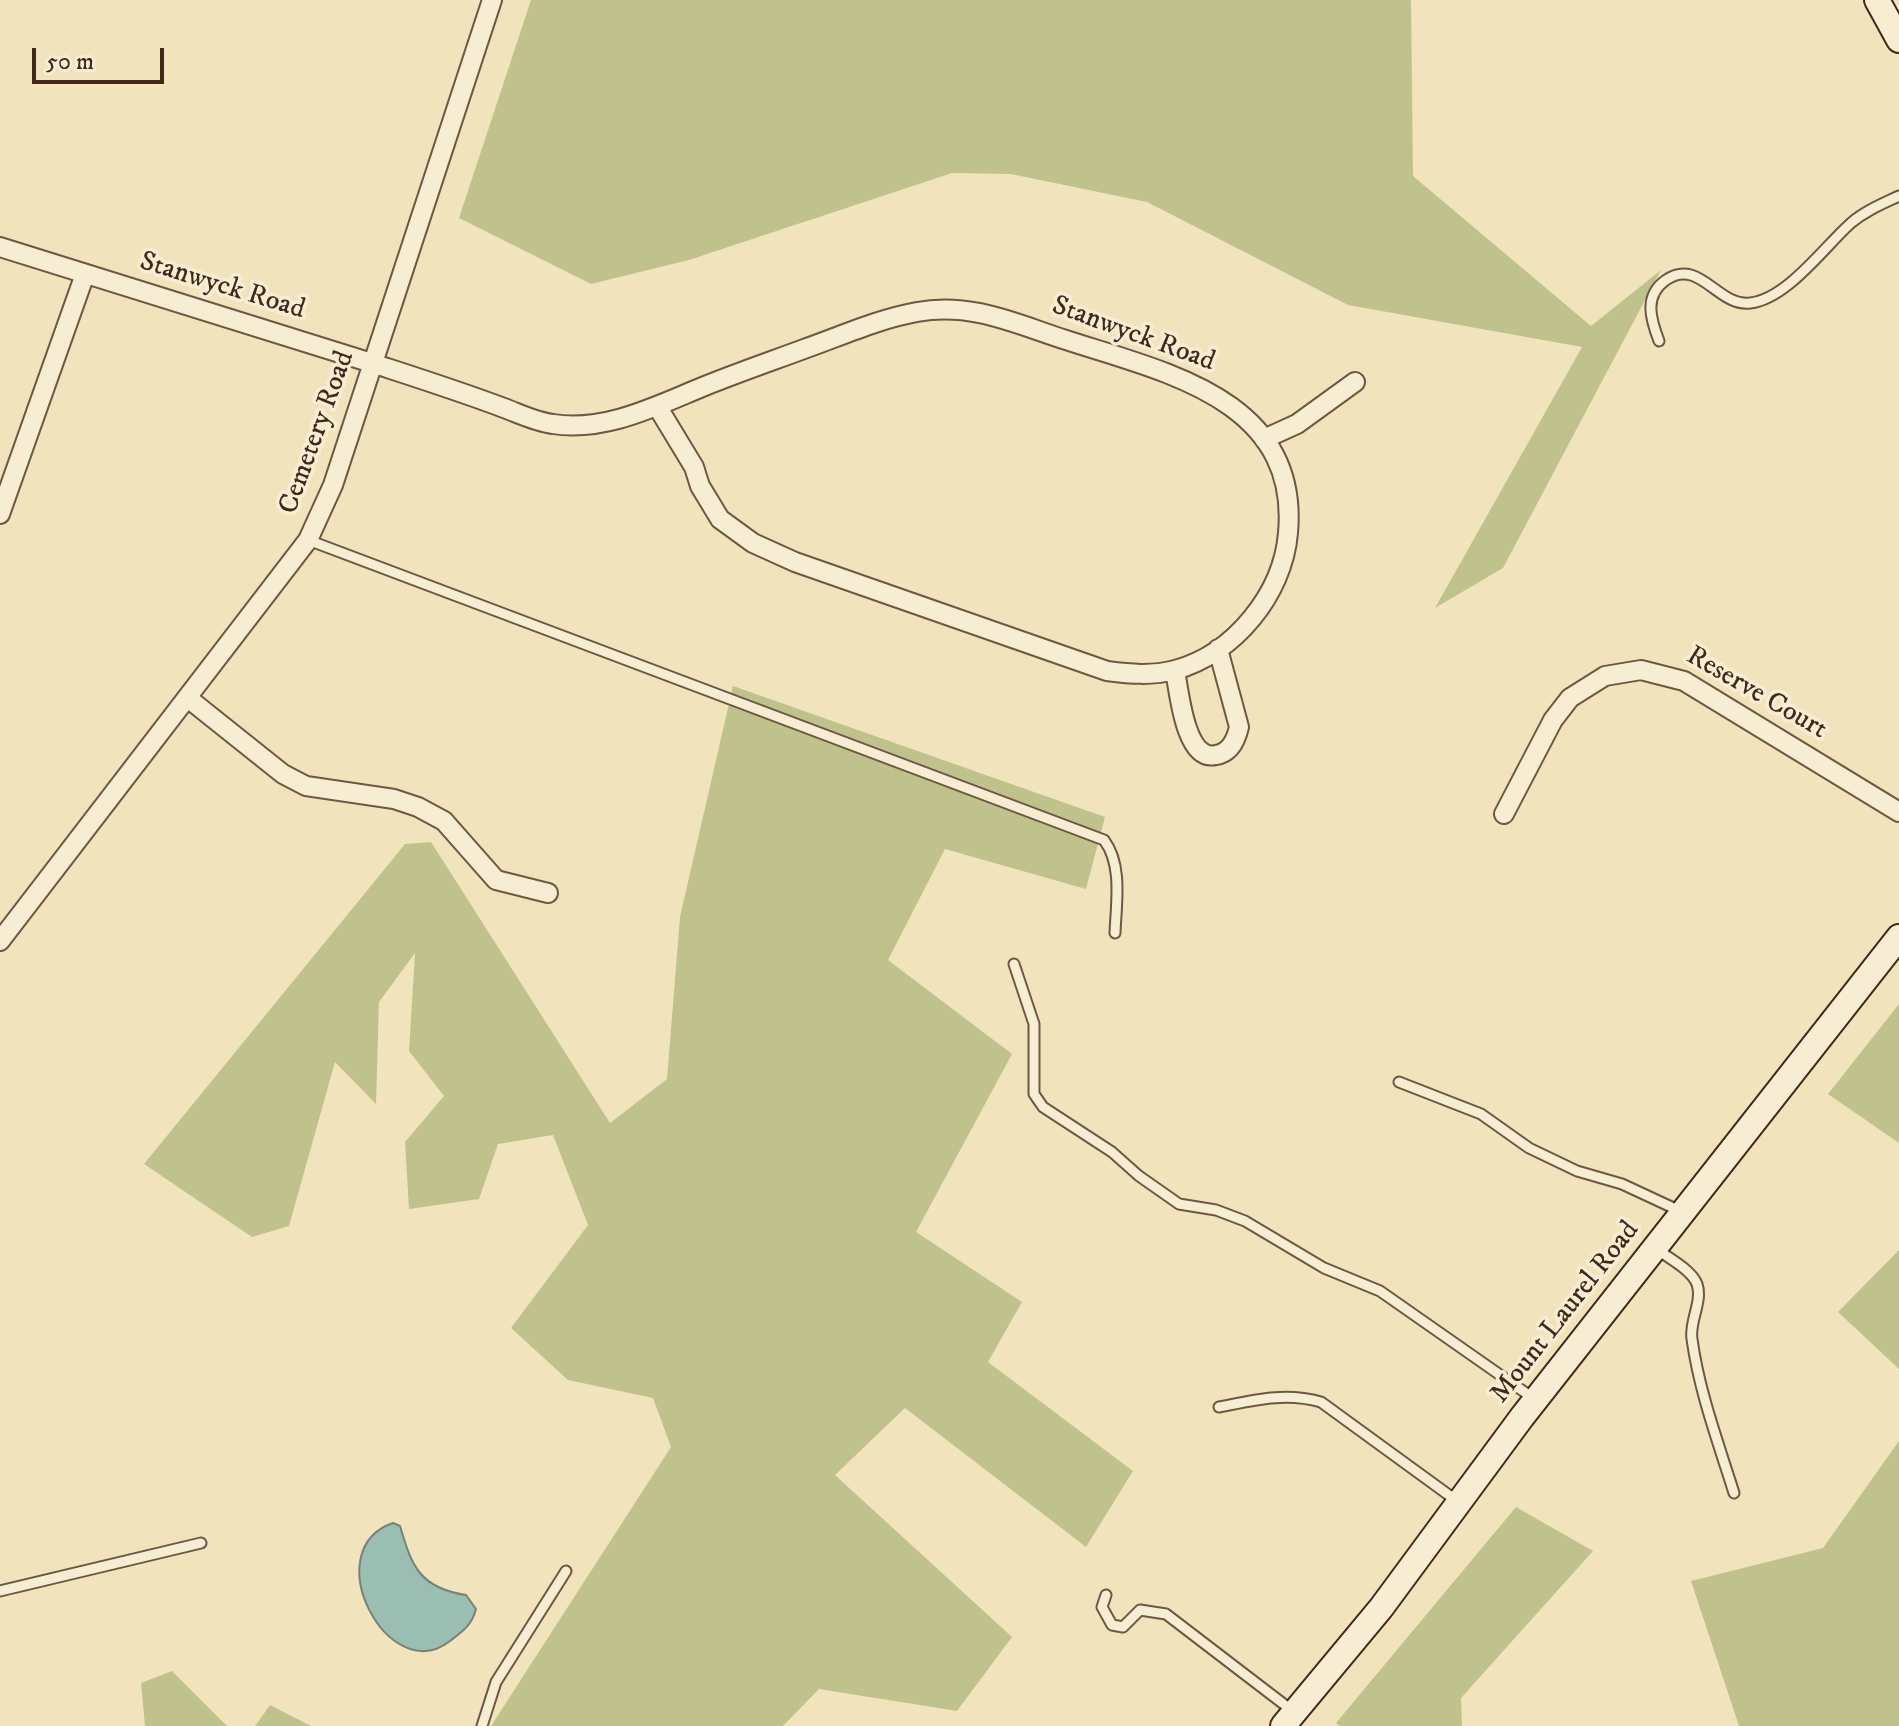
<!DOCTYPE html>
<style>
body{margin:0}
#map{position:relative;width:1899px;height:1726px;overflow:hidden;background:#f1e4bc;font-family:"IM FELL DW Pica",serif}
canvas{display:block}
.scale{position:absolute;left:32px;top:48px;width:132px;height:36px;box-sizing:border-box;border:4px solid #42281b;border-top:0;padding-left:10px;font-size:24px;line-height:28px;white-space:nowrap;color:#42281b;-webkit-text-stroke:6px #f6edd3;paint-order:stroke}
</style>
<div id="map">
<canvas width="1899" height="1726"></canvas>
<div class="scale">50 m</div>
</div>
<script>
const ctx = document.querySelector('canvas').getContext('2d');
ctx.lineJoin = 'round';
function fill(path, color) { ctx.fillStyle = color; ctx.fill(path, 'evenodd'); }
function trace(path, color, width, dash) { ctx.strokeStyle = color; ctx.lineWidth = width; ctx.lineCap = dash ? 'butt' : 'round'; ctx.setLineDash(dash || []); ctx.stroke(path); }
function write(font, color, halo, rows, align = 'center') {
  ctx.font = font + ' "IM FELL DW Pica",serif'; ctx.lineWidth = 7; ctx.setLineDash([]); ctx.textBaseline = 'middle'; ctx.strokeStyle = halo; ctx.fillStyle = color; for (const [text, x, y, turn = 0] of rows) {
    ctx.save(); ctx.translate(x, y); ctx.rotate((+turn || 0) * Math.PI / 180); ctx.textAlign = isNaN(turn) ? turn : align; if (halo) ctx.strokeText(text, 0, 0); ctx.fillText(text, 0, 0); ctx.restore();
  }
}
fill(new Path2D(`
 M531 0H1411L1413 176 1591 326 1661 270 1503 568 1435 608 1582 347 1348 305 1147 202 1011 174 952 173 689 260 591 284 459 218Z
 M733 686 1105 817 1086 889 945 849 888 960 1012 1054 916 1232 1022 1302 988 1362 1133 1471 1086 1547 905 1408 835 1475 1012 1637 957 1711 819 1689 783 1726H491L671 1447 653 1398 568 1380 511 1328 588 1225 553 1135 498 1144 479 1199 409 1209 405 1142 444 1096 409 1051 415 953 379 1002 376 1104 335 1062 289 1226 252 1237 144 1164 405 844 431 842 610 1123 667 1079 680 917Z
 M1899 1004V1143L1828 1094Z
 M1899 1250V1369L1838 1312Z
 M1899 1441V1726H1739L1691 1581 1823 1548Z
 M1516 1507 1593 1551 1461 1698 1462 1726H1340L1336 1723Z
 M172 1671 227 1726H145L141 1683Z
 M270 1705 311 1726H255Z`), '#c0c28d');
const water = new Path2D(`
 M393 1523 400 1526C412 1567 420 1588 466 1595L476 1609C472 1625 463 1631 450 1641 389 1689 315 1550 393 1523Z`);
fill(water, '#9bbeb2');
trace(water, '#778276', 2);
const lane = new Path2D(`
 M1659 341C1651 320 1643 296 1666 280 1699 257 1718 307 1750 303 1787 299 1824 247 1851 223 1865 211 1882 204 1899 196
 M308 540 1104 840C1123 865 1116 904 1115 933
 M1014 964 1034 1024V1094L1043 1107 1112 1152 1139 1176 1179 1204 1216 1210 1245 1221 1324 1268 1380 1291 1533 1398
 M1399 1082 1481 1114 1529 1148 1577 1171 1622 1184 1680 1211
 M1655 1248C1667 1257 1692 1270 1697 1284 1703 1302 1689 1321 1692 1339 1699 1391 1718 1442 1734 1493
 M1219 1407C1255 1400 1285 1392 1321 1402L1457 1501
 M0 1591 201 1543
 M1106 1595 1102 1607 1112 1625 1123 1627 1140 1610 1166 1614 1294 1712
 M482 1726 496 1682 566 1571`);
const street = new Path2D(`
 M0 247C125 285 250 324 375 364 418 378 462 392 504 408 520 414 536 422 553 424 604 432 654 407 700 388 734 374 769 362 804 349 841 336 878 319 917 312 972 302 1016 324 1066 340 1164 372 1300 399 1288 533 1283 594 1234 654 1175 670 1152 676 1130 674 1107 671L795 562 753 543 720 519 700 486 694 467 657 406
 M1264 439 1297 424 1355 382
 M0 514 85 274
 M1175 670C1179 691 1185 762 1216 755 1230 753 1236 740 1239 727L1218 649
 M189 699 283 774 306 786 394 799 418 807 444 821 496 880 548 893
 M1504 814 1553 720 1570 698 1605 676 1641 670 1684 681 1899 812
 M0 941 308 540 333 485 492 0`);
const secondary = new Path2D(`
 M1877 0 1899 40
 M1283 1726 1381 1608 1522 1417 1899 937`);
trace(lane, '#6e5743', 13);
trace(street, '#6e5743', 22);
trace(secondary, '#42281b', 28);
trace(lane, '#f6edd3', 9);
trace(street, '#f6edd3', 18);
trace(secondary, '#f6edd3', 24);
write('28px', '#42281b', '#f6edd3', [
 ["Stanwyck Road",222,287,17],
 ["Stanwyck Road",1133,335,20],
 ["Cemetery Road",318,433,-70],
 ["Reserve Court",1756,694,30],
 ["Mount Laurel Road",1566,1313,-52]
]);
</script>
